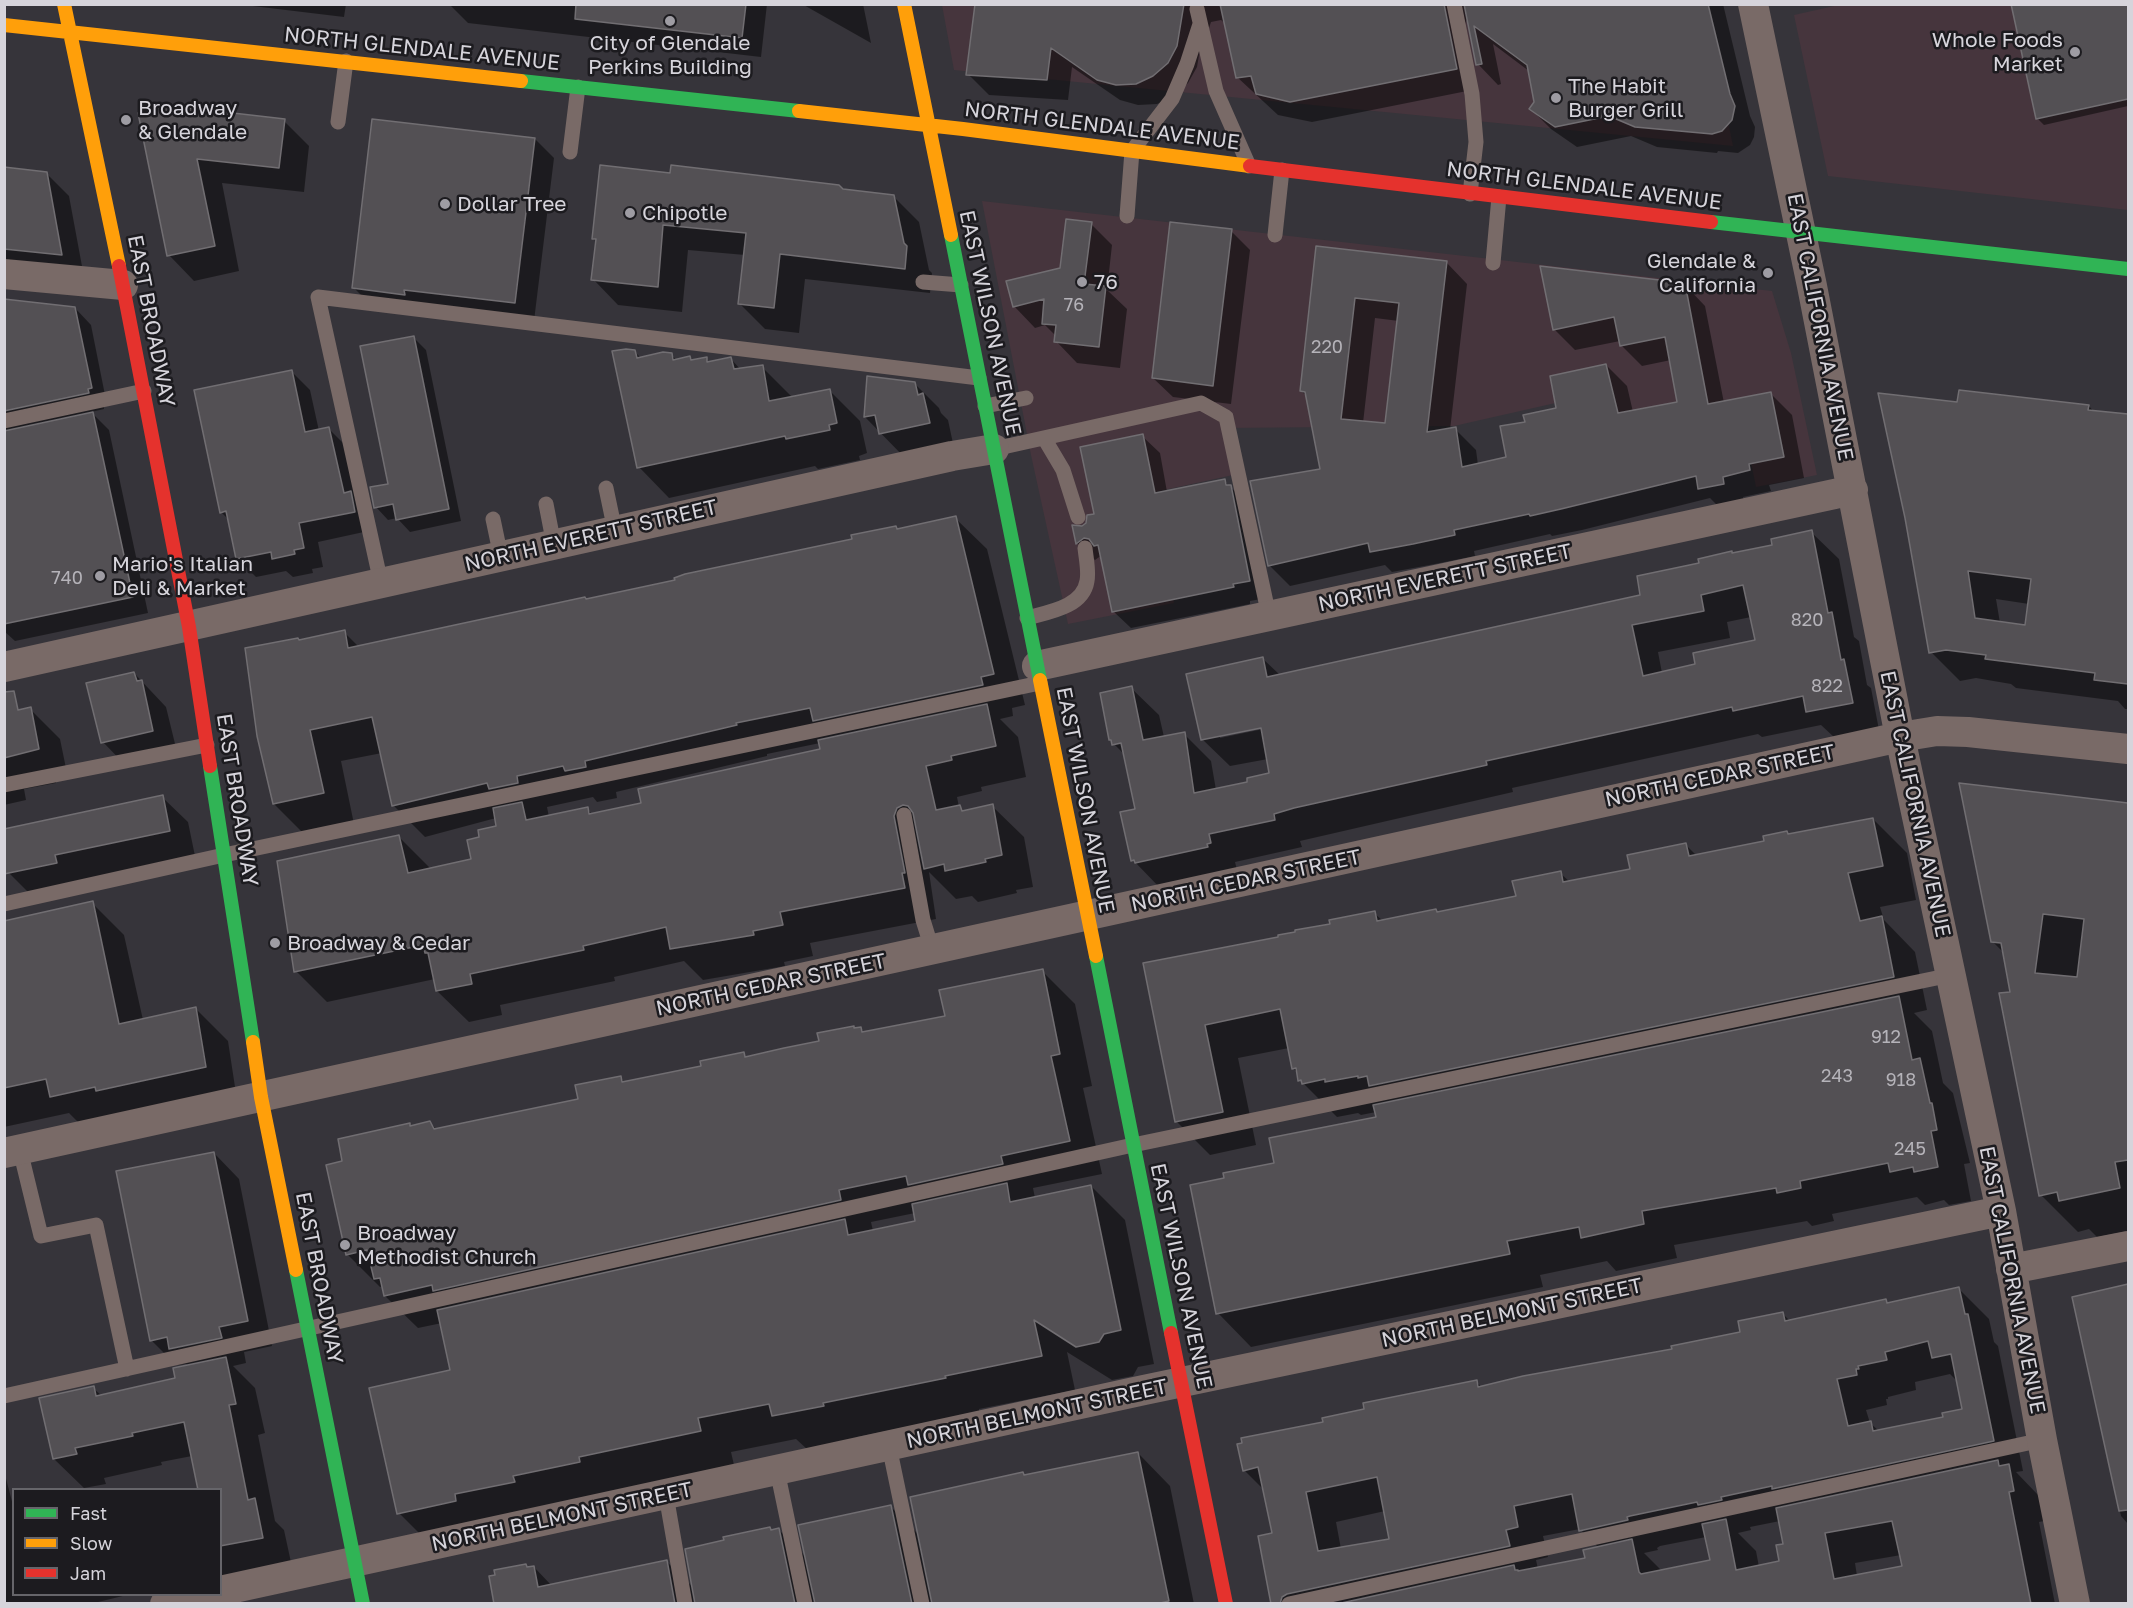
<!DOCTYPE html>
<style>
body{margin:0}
#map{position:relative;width:2133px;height:1608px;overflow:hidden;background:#36343a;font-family:"Golos Text",sans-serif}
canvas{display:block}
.frame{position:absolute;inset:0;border:6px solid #d6d4db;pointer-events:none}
.legend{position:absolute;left:12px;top:1488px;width:210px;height:108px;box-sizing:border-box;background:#1c1b1f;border:2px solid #66656a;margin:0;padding:8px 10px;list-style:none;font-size:18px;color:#d6d4db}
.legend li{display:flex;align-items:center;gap:12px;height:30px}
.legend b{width:30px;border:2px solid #66656a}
</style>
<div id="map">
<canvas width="2133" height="1608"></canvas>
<div class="frame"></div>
<ul class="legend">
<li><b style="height:8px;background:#30b455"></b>Fast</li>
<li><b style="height:8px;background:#ff9f0a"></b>Slow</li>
<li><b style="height:8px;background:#e5322d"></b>Jam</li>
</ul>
</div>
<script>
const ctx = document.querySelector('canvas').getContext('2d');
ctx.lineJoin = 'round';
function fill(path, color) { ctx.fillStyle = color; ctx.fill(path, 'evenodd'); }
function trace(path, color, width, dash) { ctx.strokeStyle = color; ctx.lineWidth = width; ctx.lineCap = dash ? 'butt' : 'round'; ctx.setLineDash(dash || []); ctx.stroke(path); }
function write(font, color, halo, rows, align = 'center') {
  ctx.font = font + ' "Golos Text",sans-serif'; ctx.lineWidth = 5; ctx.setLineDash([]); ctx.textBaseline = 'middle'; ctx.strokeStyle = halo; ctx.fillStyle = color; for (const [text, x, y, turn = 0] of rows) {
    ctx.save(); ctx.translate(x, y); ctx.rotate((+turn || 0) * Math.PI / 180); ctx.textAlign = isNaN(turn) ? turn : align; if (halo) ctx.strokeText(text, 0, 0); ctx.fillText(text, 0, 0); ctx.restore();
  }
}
fill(new Path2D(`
 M1843 4 2128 5V210L1828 176 1794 15Z
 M942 5H1705L1733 146 954 70Z
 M982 201 1772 291 1791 353 1817 475 1756 487 1744 428 1677 402 1618 414 1613 390 1454 426 1222 428 1233 475 1155 492 1174 603 1068 624 1031 455Z`), '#46353d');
fill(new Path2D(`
 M236 4H346L344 17Z
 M449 4H767L761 57 468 23Z
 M802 4H863L871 43Z
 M977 4H1723L1750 116 1755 127 1754 137 1750 145 1738 153 1718 151 1717 153 1657 147 1631 136 1577 147 1551 129 1531 109 1536 102 1529 71 1493 44 1501 84 1498 85 1478 64 1468 16 1464 27 1477 89 1312 122 1278 115 1237 77 1226 24 1221 20 1211 22 1208 31 1203 32 1197 67 1188 83 1174 96 1157 104 1138 105 1120 100 1072 67 1068 100 989 95 968 74Z
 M2128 4V106L2044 125 2038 119 2013 5Z
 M139 113 284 121 309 146 304 192 222 183 239 271 194 281 169 255Z
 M535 139 554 158 534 321 373 307 354 288Z
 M602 166 894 197 919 222 929 270 932 273 930 293 805 279 799 333 765 329 740 304 745 255 688 250 682 312 618 305 593 279 597 242 593 239Z
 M4 169 46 173 69 196 84 277 4 269Z
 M1091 224 1112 245 1107 290 1127 309 1120 368 1077 363 1056 341V336L1045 325 1035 328 1014 306 1061 270Z
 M1231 231 1250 250 1231 404 1173 397 1153 378Z
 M1318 248 1446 262 1467 284 1450 430 1455 429 1476 450 1478 465 1508 459 1526 423 1558 410 1606 365 1627 386 1633 412 1679 403 1671 360 1642 366 1621 345 1620 341 1575 350 1554 329 1684 284 1705 306 1724 403 1771 394 1792 415 1804 478 1769 485 1771 491 1743 497 1744 504 1721 509 1710 498 1582 530 1552 536 1550 534 1474 551 1475 556 1435 564 1392 572 1385 565 1290 586 1269 565 1322 470 1308 397 1301 391ZM1375 318 1399 321 1386 425 1363 423Z
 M4 300 75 308 91 325 107 405H104V409L91 412 109 430 148 613 15 641 4 631Z
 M413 337 426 350 461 521 410 532 397 518 388 520 376 507 390 485Z
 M634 351 641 358 671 355 677 360 690 357 694 361 706 359 710 363 731 359 741 370 762 367 793 398 829 390 860 421 867 453 859 456 860 460 818 469 815 466 669 498 639 467Z
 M291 371 310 390 319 431 329 429 348 448 373 530 318 542 323 567 312 569 313 573 293 577 286 571 256 577 237 558 230 521 221 512Z
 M914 383 939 408 941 413 948 420 954 448 906 459 865 417Z
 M1959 404 2089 406 2094 412 2128 416V709H2125L2118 701 2016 688 2011 684 1976 678 1960 681 1931 652ZM1996 599 2029 604 2026 627 2000 623Z
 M1142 436 1160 453 1167 492 1224 481 1248 504 1267 598 1250 601V604L1131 628 1113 611 1102 555 1095 560 1077 543 1074 526 1082 528 1095 515Z
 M955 518 987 549 1025 705 1012 708 1013 716 1000 719 1018 737 1026 777 981 787 982 791 957 797 959 807 965 812 992 806 1024 837 1033 887 1016 890 1017 893 978 902 972 896 956 899 929 872 936 919 810 943 813 956 784 962 785 966 703 980 684 961 614 977 615 981 500 1005 502 1015 469 1022 437 991 435 979 327 1002 296 971 399 837 431 869 472 860 481 838 498 828 496 818 425 837 393 805 382 753 341 761 354 824 305 835 274 804 300 642 344 632 359 647 587 600ZM820 743 822 750 642 804 593 815 587 809 549 817 547 807 593 797 597 802 617 798 616 792 767 756V754Z
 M1811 532 1839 559 1854 637 1859 641 1867 685 1871 688 1879 730 1835 738 1821 725 1762 737 1758 734 1512 788 1513 792 1300 841 1302 847 1235 862 1237 870 1160 888 1133 860 1136 810 1125 755 1110 740 1131 688 1159 715 1164 737 1184 734 1211 761 1216 790 1249 783 1271 774 1268 759 1230 766 1202 739 1262 658 1280 675 1642 596 1701 564 1774 546ZM1751 617 1757 641 1696 665 1662 673 1658 652 1730 638 1727 622ZM1268 725V728L1220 738V735Z
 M134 673 166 707 178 756 128 768 103 742Z
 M17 709 20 711 30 709 60 739 68 778 56 781V783L24 789 26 800 4 805V712Z
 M1961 785 2128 804V1231L2097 1237 2089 1229 2078 1232 2041 1195 2005 954 1992 941Z
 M162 797 188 822 195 856 34 898 9 873 8 867Z
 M1873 819 1907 853 1916 900 1880 907 1884 920 1915 952 1927 1010 1914 1013 1932 1031 1943 1083 1953 1093 1970 1163 1964 1164 1971 1201 1949 1205 1944 1200 1925 1205 1917 1197 1832 1214 1834 1221 1812 1226 1807 1221 1674 1245 1677 1258 1616 1271 1607 1261 1540 1275 1543 1287 1251 1347 1218 1313 1377 1118 1376 1112 1361 1115 1358 1113 1337 1117 1300 1080 1299 1074 1293 1068 1289 1048 1238 1058 1256 1145 1210 1155 1176 1121 1145 964 1280 938 1332 926 1374 913 1383 921 1436 910 1439 913 1517 897 1560 873 1570 882 1632 870 1686 845 1697 856 1766 842 1787 833 1790 835Z
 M92 903 124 935 143 1020 196 1009 228 1041 237 1100 84 1128 69 1113 4 1127V928Z
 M1042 971 1075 1004 1092 1086 1083 1088 1102 1174 1033 1188 1035 1198 1091 1186 1125 1220 1154 1364 1138 1367 1133 1376 1112 1380 1067 1352 1075 1390 979 1409V1412L857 1437V1440L808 1450 796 1439 731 1452 734 1465 433 1547 399 1513 451 1371 442 1323 418 1328 385 1296 383 1286 380 1287 347 1254 344 1163 409 1124 412 1127 430 1123 437 1130 580 1101 620 1078 625 1083 703 1067 743 1054 747 1058 821 1042 853 1027 855 1029 860 1028 865 1033 946 1017ZM915 1213 917 1222 873 1231 871 1222Z
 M214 1153 239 1179 272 1346 244 1352 246 1363 233 1366 255 1388 265 1433 258 1435 275 1521 284 1530 292 1567 220 1580V1490L192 1456 161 1462 162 1465 104 1478 106 1484 84 1488 54 1459 41 1399 93 1388 102 1396 177 1379 189 1366 186 1364 176 1365 151 1340Z
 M2128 1286V1524L2121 1516 2073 1298Z
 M1958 1288 1989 1319 1994 1342 1998 1346 2023 1471 2016 1472 2039 1496 2044 1521 2039 1522 2055 1604H1273L1274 1535 1265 1491 1244 1470 1325 1423 1476 1382 1482 1387 1673 1350 1742 1334 1782 1313 1791 1322 1886 1301 1889 1304ZM1950 1374 1958 1382 1964 1410 1944 1418 1879 1431 1870 1423 1866 1410 1887 1405 1886 1399H1888V1397L1916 1390 1915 1382ZM1385 1511 1391 1540 1341 1549 1336 1522ZM1780 1521 1785 1545 1781 1562 1759 1567 1756 1551 1738 1533 1751 1530 1750 1527ZM1580 1529 1599 1548 1587 1559 1538 1569 1536 1560 1548 1557 1543 1536ZM1706 1537 1711 1561 1662 1571 1644 1553 1658 1550 1657 1548 1660 1546ZM1901 1555 1903 1567 1857 1576 1855 1563Z
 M1138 1453 1170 1486 1194 1604H495L526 1565 528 1568 534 1567 552 1586 667 1562 694 1588 772 1531 779 1530 807 1558 891 1507 919 1535 1025 1476Z
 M4 1471 14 1509V1594H131L90 1604H4Z`), '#0007');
const building = new Path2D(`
 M576 4H746L742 38 575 19Z
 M975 4H1184L1177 46 1168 63 1153 76 1136 84 1116 85 1097 80 1051 48 1047 80 966 75Z
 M1220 4H1444L1457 69 1290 102 1256 94 1251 76 1236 78Z
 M1464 4H1708L1730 94 1735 106 1732 120 1722 131 1712 134 1635 127 1609 116 1555 127 1529 109 1534 102 1527 65 1474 26 1482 64 1476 65Z
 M2011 4H2128V99L2036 119Z
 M146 103 285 119 279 168 197 159 215 246 167 256 138 113Z
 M372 119 535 138 515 303 404 290 405 295 352 288Z
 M600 165 670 173 671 165 839 185 843 189 894 195 904 243 907 246 905 269 780 254 774 308 738 304 746 233 663 225 658 287 591 280 596 239H592Z
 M4 167 47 172 62 255 4 249Z
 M1066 219 1092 222 1084 284 1106 286 1099 347 1054 342 1056 325 1042 324 1044 299 1013 307 1006 281 1060 268Z
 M1170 222 1232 229 1213 386 1152 378Z
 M1316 246 1447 261 1427 432 1456 427 1462 467 1506 457 1500 426 1525 422 1523 415 1556 408 1550 376 1606 364 1618 413 1677 402 1665 337 1620 346 1614 317 1553 330 1540 266 1685 283 1708 404 1771 392 1784 457 1749 464 1750 470 1723 477 1724 484 1698 489 1696 476 1561 509 1530 516 1529 514 1454 530 1455 535 1413 544 1370 552 1368 543 1268 566 1250 481 1320 469 1305 392 1300 391ZM1355 298 1399 303 1385 423 1341 419Z
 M4 299 75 307 92 388 88 389 89 393 4 411Z
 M414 336 449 509 396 520 393 504 374 508 370 487 388 484 360 346Z
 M626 349 635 350 637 358 663 352 672 353 673 360 690 356 691 360 707 357V362L731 357 734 369 763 365 769 401 830 389 837 423 829 425 830 430 786 439 785 436 637 468 612 351Z
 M292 370 305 432 329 427 344 493 351 491 355 512 299 523 304 548 294 550 295 554 272 559 271 552 236 559 226 511 220 513 194 390Z
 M867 376 915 382 918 395 923 393 930 423 879 434 875 415 864 417Z
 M1959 390 2089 405 2088 410 2128 414V684L2094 680 2095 673 1985 659 1986 655 1946 650 1929 653 1905 518 1878 393 1957 402ZM1968 571 2031 579 2025 625 1975 618Z
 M93 412 133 597 4 624V431Z
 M1143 434 1155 493 1225 479 1226 485H1231L1250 581 1233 584 1234 587 1112 612 1098 545 1094 546 1089 539 1084 538 1076 544 1072 525 1082 526 1086 523 1087 515 1094 514 1080 447Z
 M956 516 994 674 981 677 983 685 813 721 810 708 736 723 737 725 585 761 586 767 565 771 563 766 517 776 518 783 489 789 487 783 392 806 372 717 310 730 324 793 273 804 257 736 245 648 298 638 299 640 345 630 348 648 585 597 586 599 675 580 674 578 685 574 852 539 851 535 896 526 897 529Z
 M1812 530 1828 613 1832 612 1841 660 1844 659 1853 703 1806 712 1803 696 1733 711 1732 707 1486 761 1487 765 1294 808 1274 814 1275 820 1209 834 1211 843 1207 844 1208 847 1135 863 1134 860 1131 861 1120 812 1135 809 1121 743 1112 745 1111 740H1109L1100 693 1132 686 1143 740 1185 732 1194 793 1247 782V778L1269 773 1261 728 1201 740 1186 674 1263 657 1267 677 1640 595 1637 576 1699 563 1698 559 1732 551V553L1772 545 1771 539ZM1743 585 1755 640 1693 653 1695 664 1643 676 1632 625 1704 611 1701 595Z
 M134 672 137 681 142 680 153 731 101 743 86 683Z
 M14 691 18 710 31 707 39 749 4 758V692Z
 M987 704 996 746 951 756 952 760 926 766 936 810 960 805 962 811 993 804 1002 855 985 859 986 862 945 871 944 864 924 869 913 813 908 806 903 805 897 808 894 816 905 873H902L905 888 780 912 783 925 753 931 754 935 670 949 666 927 583 946 584 950 470 974 472 984 436 991 428 953H425L423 945 294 972 277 861 399 835 408 873 471 859 467 840 479 837 478 830 496 826 493 808 522 802 526 820 588 807 589 814 641 803 638 789 820 749 818 740Z
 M1959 783 2128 803V1160L2115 1162 2120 1188 2059 1201 2057 1192 2039 1196 1999 993 2010 992 2001 943 1991 942ZM2043 914 2084 919 2077 977 2035 973Z
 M163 795 170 831 55 855 57 863 4 874V829Z
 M1873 818 1883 866 1848 873 1860 921 1882 916 1894 977 1369 1086 1367 1076 1358 1078V1076L1325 1082V1079L1302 1084 1301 1080 1298 1081 1296 1068 1292 1069 1280 1009 1205 1025 1223 1112 1175 1122 1143 963 1278 937V935L1295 932V930L1330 924 1329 920 1375 911 1377 921 1436 909 1437 912 1516 896 1512 881 1561 871 1563 882 1630 869 1627 855 1686 843 1689 856 1764 841 1763 836 1787 831 1788 834Z
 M93 901 119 1024 196 1007 206 1067 96 1091 95 1087 50 1097 46 1079 4 1088V921Z
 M1043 969 1060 1054 1051 1056 1070 1141 1001 1156 1003 1164 908 1185 906 1176 839 1190 841 1200 433 1291 432 1285 384 1296 380 1278 374 1279 367 1250 346 1255 326 1165 342 1161 338 1139 410 1123V1126L430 1121 434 1129 578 1099 575 1085 621 1076 622 1082 701 1066 700 1061 744 1052 745 1057 784 1048 819 1041 817 1033 854 1026V1028L861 1027 862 1032 945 1016 939 990Z
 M1899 996 1912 1060 1920 1058 1930 1103H1932L1937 1130 1931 1131 1938 1167 1914 1172 1913 1167 1890 1172 1888 1163 1800 1181 1801 1188 1777 1193 1776 1188 1642 1211 1644 1224 1581 1238 1579 1227 1507 1241 1510 1254 1216 1314 1190 1185 1224 1178 1223 1173 1274 1163 1269 1138 1376 1117 1373 1105Z
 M214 1152 248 1321 219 1327 222 1338 169 1349 167 1337 150 1341 116 1171Z
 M1007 1183 1010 1202 1091 1185 1121 1330 1104 1334 1099 1342 1076 1347 1034 1320 1042 1356 945 1376 946 1378 823 1403 824 1406 772 1416 769 1404 698 1418 701 1431 579 1457 580 1462 513 1476 515 1482 455 1494 456 1501 397 1514 369 1388 450 1370 437 1310 845 1219 848 1235 915 1221 912 1204Z
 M2128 1284V1510L2119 1511 2072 1297Z
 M1959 1287 1965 1314H1968L1994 1441 1772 1489V1486L1721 1497 1722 1500 1698 1505 1697 1502 1630 1516 1627 1517 1628 1520 1579 1531 1572 1494 1514 1506 1518 1527 1506 1530 1510 1546 1287 1594 1282 1597 1280 1604H1271L1258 1536 1272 1533 1258 1467 1243 1471 1237 1444 1242 1443 1241 1438 1323 1422 1322 1418 1364 1409 1363 1403 1477 1380 1478 1387 1523 1376 1672 1349 1671 1346 1740 1332 1738 1321 1783 1312 1785 1321 1886 1299 1887 1303ZM1928 1341 1932 1358 1951 1354 1962 1409 1942 1413 1943 1417 1873 1431 1871 1421 1848 1426 1837 1379 1857 1375 1856 1369H1859L1858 1366 1887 1360 1885 1352ZM1377 1477 1389 1539 1318 1551 1306 1492Z
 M226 1357 236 1404 229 1405 248 1500 255 1498 263 1538 220 1546V1490H198L184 1422 132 1433 133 1436 75 1448 77 1454 53 1459 39 1398 94 1386 96 1396 175 1378 173 1368Z
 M1138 1452 1169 1601 1156 1604H932L910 1497 1023 1472 1024 1475Z
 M1998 1460 1999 1466 2009 1464 2014 1491 2009 1492 2031 1604H1337L1514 1565 1515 1570H1518V1571L1585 1558 1583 1550 1632 1539 1639 1572 1641 1574 1710 1560 1702 1524 1726 1519 1736 1570 1779 1561 1776 1545 1783 1544 1776 1508ZM1892 1521 1902 1566 1834 1579 1825 1533Z
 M891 1505 912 1604H815L798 1525Z
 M770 1527 771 1530 779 1528 795 1604H695L685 1549 724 1540 723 1537Z
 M667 1560 675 1604H494L489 1576 495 1575 494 1570 526 1564 527 1567 534 1566 538 1587Z`);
fill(building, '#535054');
trace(building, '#716e72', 1.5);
trace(new Path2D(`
 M1454 4 1472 94 1476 142 1470 194
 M1197 9 1216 91 1249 166
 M338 122 346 61
 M570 152 578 87
 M1127 216 1132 151 1172 99 1187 64 1200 24
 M1275 235 1282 170
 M1493 263 1499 197
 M923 282 961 285
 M985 406 1026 398
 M4 421 144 391
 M1044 438 1063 470 1078 517
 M994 449 1201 403 1226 417 1269 616
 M606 488 615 531
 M546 504 554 545
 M493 519 501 557
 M381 583 318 297 979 378
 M1027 618C1049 612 1083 607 1087 581 1089 571 1086 558 1085 548
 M4 785 207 745
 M904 815 923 920 932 949
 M4 904 224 855 1040 683
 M20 1150 41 1236 96 1225 127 1369
 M4 1396 1133 1145 1951 975
 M889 1446 922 1604
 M777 1470 805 1604
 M666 1495 685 1604
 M1289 1604 2042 1440`), '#796a67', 15);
trace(new Path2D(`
 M1753 4 1812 286 1900 737 2001 1211 2042 1440 2075 1604
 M4 274 123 285
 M1037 666 1853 490
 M4 667 952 456 994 449
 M4 1153 1900 737 1937 731 1968 732 2128 749
 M2011 1269 2128 1246
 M220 1591 1144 1390 2001 1211
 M165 1604 206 1594`), '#796a67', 30);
trace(new Path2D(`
 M521 81 799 111
 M1711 222 2128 269
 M951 235 1040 680
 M210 766 253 1042
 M1096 956 1171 1333
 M296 1270 363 1604`), '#30b455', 14);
trace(new Path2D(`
 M64 4 119 266
 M904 4 951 235
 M4 25 521 81
 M799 111 963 129 1250 166
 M1040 680 1096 956
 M253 1042 261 1097 296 1270`), '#ff9f0a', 14);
trace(new Path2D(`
 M1250 166 1711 222
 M119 266 189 627 210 766
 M1171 1333 1226 1604`), '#e5322d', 14);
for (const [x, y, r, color] of [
 [670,21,6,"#9e9ca3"],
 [2075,52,6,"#9e9ca3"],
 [1556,98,6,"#9e9ca3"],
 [126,120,6,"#9e9ca3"],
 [445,204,6,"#9e9ca3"],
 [630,213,6,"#9e9ca3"],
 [1768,273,6,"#9e9ca3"],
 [1082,282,6,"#9e9ca3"],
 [100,576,6,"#9e9ca3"],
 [275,943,6,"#9e9ca3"],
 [345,1245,6,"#9e9ca3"]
]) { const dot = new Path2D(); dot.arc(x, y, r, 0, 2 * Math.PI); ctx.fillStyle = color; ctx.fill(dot); trace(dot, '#1c1b1f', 2); }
write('18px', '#b5b3b9', null, [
 ["76",1074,305],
 ["220",1327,347],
 ["740",67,578],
 ["820",1807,620],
 ["822",1827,686],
 ["912",1886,1037],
 ["243",1837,1076],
 ["918",1901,1080],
 ["245",1910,1149]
]);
write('21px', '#d6d4db', '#1c1b1f', [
 ["Whole Foods",2063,40,"right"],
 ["Market",2063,64,"right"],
 ["City of Glendale",670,43,"center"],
 ["Perkins Building",670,67,"center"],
 ["The Habit",1568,86],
 ["Burger Grill",1568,110],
 ["Broadway",138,108],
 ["& Glendale",138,132],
 ["Dollar Tree",457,204],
 ["Chipotle",642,213],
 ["Glendale &",1756,261,"right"],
 ["California",1756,285,"right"],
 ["76",1094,282],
 ["Mario's Italian",112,564],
 ["Deli & Market",112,588],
 ["Broadway & Cedar",287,943],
 ["Broadway",357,1233],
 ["Methodist Church",357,1257]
], 'left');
write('21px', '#d6d4db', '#1c1b1f', [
 ["NORTH GLENDALE AVENUE",422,49,6],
 ["NORTH GLENDALE AVENUE",1102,126,7],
 ["NORTH GLENDALE AVENUE",1584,186,7],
 ["EAST BROADWAY",151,321,79],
 ["EAST WILSON AVENUE",990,323,78],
 ["EAST CALIFORNIA AVENUE",1820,327,79],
 ["NORTH EVERETT STREET",591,536,-13],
 ["NORTH EVERETT STREET",1445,578,-12],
 ["NORTH CEDAR STREET",1720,776,-12],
 ["EAST BROADWAY",237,800,81],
 ["EAST WILSON AVENUE",1085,800,79],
 ["EAST CALIFORNIA AVENUE",1915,804,78],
 ["NORTH CEDAR STREET",1246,881,-12],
 ["NORTH CEDAR STREET",771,985,-12],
 ["EAST WILSON AVENUE",1181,1276,78],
 ["EAST BROADWAY",319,1278,79],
 ["EAST CALIFORNIA AVENUE",2012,1280,79],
 ["NORTH BELMONT STREET",1512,1313,-12],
 ["NORTH BELMONT STREET",1037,1414,-12],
 ["NORTH BELMONT STREET",562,1517,-12]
]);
</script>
